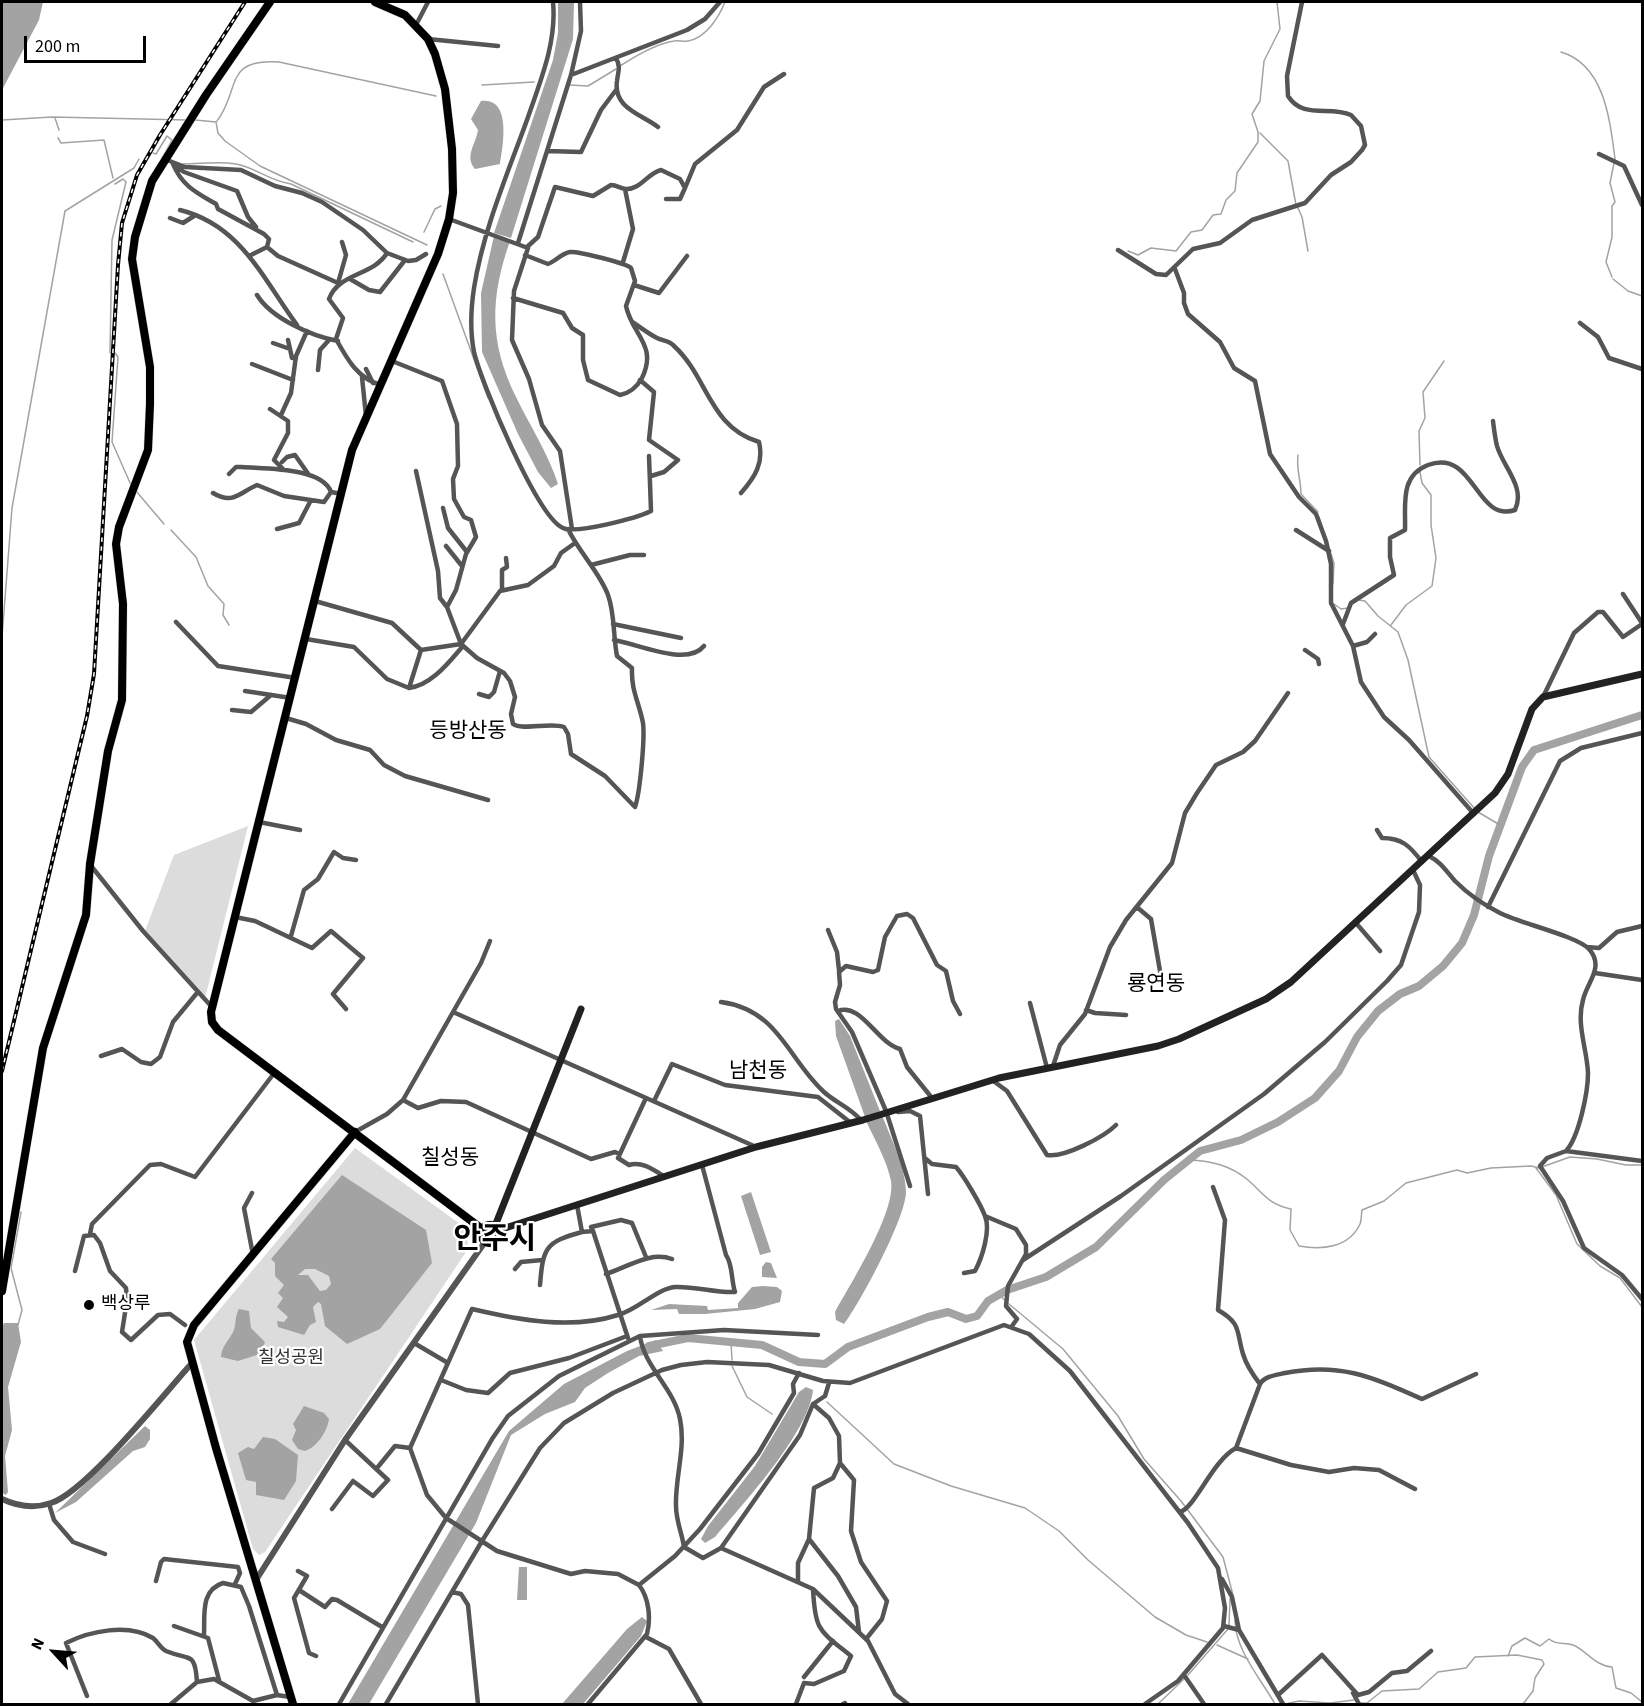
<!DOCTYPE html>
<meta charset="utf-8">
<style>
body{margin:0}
#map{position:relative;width:1644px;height:1706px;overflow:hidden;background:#fff;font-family:"Source Sans 3",sans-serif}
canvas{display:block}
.frame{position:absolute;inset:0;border:3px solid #000;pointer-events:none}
.north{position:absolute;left:24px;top:1622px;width:60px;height:60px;-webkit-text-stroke:4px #fff;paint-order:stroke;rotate:296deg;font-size:16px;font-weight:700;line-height:24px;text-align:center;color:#000}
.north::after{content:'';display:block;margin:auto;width:21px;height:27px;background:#000;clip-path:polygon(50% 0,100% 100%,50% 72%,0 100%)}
.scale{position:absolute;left:24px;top:36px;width:122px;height:27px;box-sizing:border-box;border:3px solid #000;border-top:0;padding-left:8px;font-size:18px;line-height:21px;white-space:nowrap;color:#000;-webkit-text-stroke:4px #fff;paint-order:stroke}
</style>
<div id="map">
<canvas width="1644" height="1706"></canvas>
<div class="frame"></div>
<div class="north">N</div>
<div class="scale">200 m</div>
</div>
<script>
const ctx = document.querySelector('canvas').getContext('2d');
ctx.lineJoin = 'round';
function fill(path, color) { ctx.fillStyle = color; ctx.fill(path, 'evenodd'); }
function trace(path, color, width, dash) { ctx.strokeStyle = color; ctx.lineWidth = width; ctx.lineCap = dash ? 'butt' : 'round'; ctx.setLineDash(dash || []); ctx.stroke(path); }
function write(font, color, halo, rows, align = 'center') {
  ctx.font = font + ' "Source Sans 3","Noto Sans KR",sans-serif'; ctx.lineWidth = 4.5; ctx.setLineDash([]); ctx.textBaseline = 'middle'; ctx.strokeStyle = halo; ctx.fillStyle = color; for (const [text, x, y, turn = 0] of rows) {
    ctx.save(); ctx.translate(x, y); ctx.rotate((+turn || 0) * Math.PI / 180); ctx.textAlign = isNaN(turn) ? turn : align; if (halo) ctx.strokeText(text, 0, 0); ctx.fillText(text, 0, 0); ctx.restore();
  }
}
fill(new Path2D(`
 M248 826 205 998 145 931 174 855Z
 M355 1148 467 1229 468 1249 265 1552 259 1555 253 1549 194 1340Z`), '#dcdcdc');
fill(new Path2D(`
 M2 2H43L39 20 2 90Z
 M558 2H574L573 39 511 238 494 233 553 60 558 33Z
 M481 101C512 97 503 146 500 164L475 169C464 156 476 144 478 130L471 119Z
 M494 236 510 241C490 298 489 342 516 397 530 426 548 453 558 484L551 488 538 472 518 434 482 352 481 293Z
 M839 1019 850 1036 880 1111 865 1117 836 1036 835 1021Z
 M882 1115C891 1139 905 1165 906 1191 907 1216 859 1305 844 1324L836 1320 835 1312C851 1283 896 1212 891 1181 887 1161 875 1140 866 1121Z
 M342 1175 426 1230 432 1263 380 1329 347 1344 325 1326 321 1304 318 1302 313 1307 316 1322 310 1325 304 1335 278 1327 277 1321 284 1322 288 1317 277 1307 283 1298 278 1293 284 1285 275 1276V1263L271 1259ZM305 1269H315L329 1276 331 1284 326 1290 320 1291 308 1275H298Z
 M751 1192 771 1252 760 1255 741 1196Z
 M766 1262 771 1263 777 1278 762 1277V1267Z
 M763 1286 777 1287 782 1291 780 1302 755 1309 705 1314H679L677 1309 651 1310 669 1304 707 1306 708 1310 738 1308V1303L752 1287Z
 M239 1309 249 1311 251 1328 265 1342 260 1354 238 1361 221 1357C222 1346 227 1343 232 1334 237 1326 234 1317 239 1309Z
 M4 1323H18L21 1342 8 1387 12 1430 5 1456 8 1492 6 1495 2 1493V1328Z
 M656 1340 663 1351 639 1356 608 1373 585 1388 575 1402 545 1414 511 1435 476 1523 369 1704H348L509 1431 564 1384 627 1351Z
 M806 1387 813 1390C809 1432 744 1503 715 1537L705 1543 701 1539 708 1526 755 1466 799 1392Z
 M304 1406 324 1413 329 1419C327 1432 317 1447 305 1451L298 1449 292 1440 296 1430 293 1424Z
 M145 1426 150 1430V1439L145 1447 133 1451 76 1502 55 1513Z
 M263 1437 275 1439 298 1455 296 1481 284 1500 256 1495V1482L246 1480 238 1453 248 1447 254 1449Z
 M519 1567H527V1600H517Z
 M642 1617 647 1621 641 1636 583 1704H562L627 1629Z`), '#a3a3a3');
trace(new Path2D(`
 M1561 52C1605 65 1610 121 1615 159
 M620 66C634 57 658 43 674 41 679 40 683 42 688 41 706 38 719 17 725 2
 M482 85 534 82
 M570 85 588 86 616 69
 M55 118 59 130
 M2 120 52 117 188 120
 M195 120 216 122 218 133 225 141 260 166 427 245
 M217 121C241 90 223 58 279 62L436 96
 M1260 133 1288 161 1296 205
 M58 138 61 143 104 140 113 178
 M153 153 156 154 167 136 172 140 162 158
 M183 164C200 164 219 161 236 164 257 168 267 180 291 184L413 242
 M1298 208 1302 217 1308 251
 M424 232 435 209 441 206
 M1128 251 1138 255 1151 248 1176 251 1191 232 1202 230 1213 215 1221 214 1226 200 1235 191 1237 173 1258 142V132L1252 114 1260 101 1264 61 1280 29 1277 2
 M443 274 488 398
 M1612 277 1606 262 1612 237V206L1615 202 1610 183 1614 163
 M1613 279 1628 291 1642 296
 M110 353 112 240 126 182 123 179 115 184
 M115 353 118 357 112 442 131 485
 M1298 455C1296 469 1301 480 1301 494L1318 512
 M1420 465 1419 431 1425 418 1423 392 1444 361
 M136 491 164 524
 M1319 517 1334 563 1333 584
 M553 521 566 531
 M171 530 196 557 208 586 224 604 223 615 229 625
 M1359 600 1365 601 1378 616 1398 632 1408 660 1429 757 1475 809
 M1334 604 1341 609 1348 608
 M1391 625 1406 605 1432 586 1436 558 1431 525V495L1422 483 1420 472
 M2 637 12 508 65 211 134 168 139 159
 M1478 812 1500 825
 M1189 1160C1211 1161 1230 1165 1248 1180 1264 1194 1268 1204 1291 1209L1290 1230 1299 1246C1322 1250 1349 1248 1360 1224 1362 1219 1361 1215 1362 1210L1384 1201 1406 1183 1457 1170 1467 1173 1491 1168 1531 1166 1539 1168 1570 1157 1597 1159 1626 1165H1642
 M1536 1168 1556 1195 1577 1244 1600 1266 1620 1278 1642 1307
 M999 1295 1006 1301
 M1009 1304 1063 1349 1118 1416 1144 1459 1181 1501 1223 1557 1233 1595
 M18 1325 22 1310 11 1268 21 1212
 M731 1342 732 1360
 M732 1366 747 1397 772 1414
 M827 1402 894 1464 951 1486 1025 1508 1059 1531 1088 1560 1155 1617 1186 1635 1207 1642
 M1235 1620C1235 1650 1261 1679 1275 1704
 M1229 1625 1230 1599
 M1217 1645 1248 1659
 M1508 1656 1512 1646 1525 1638 1540 1646 1549 1639C1558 1646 1564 1642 1573 1645 1586 1650 1595 1666 1612 1667L1616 1688 1631 1693 1642 1702
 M1188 1675 1228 1629
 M1361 1703H1367L1382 1691 1419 1689 1438 1672 1466 1668 1475 1657 1517 1655 1542 1660 1544 1664 1535 1678 1533 1691 1523 1704
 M1158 1704 1184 1679
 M1285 1704 1299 1701 1330 1703 1354 1700`), '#a3a3a3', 1.5);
trace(new Path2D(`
 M649 1346 688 1338 762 1345 799 1362 825 1364 848 1347 928 1317 948 1312 966 1319 977 1316 988 1301 1007 1290 1046 1277 1096 1247 1164 1180 1200 1151 1241 1140 1278 1122 1315 1098 1339 1071 1357 1037 1378 1011 1400 994 1419 986 1443 966 1462 943 1474 915 1489 856 1522 767 1534 750 1642 715`), '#a3a3a3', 8);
const primary = new Path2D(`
 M375 2 405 15 428 39 435 54 445 89 452 149 453 193 449 219 438 254 352 450 211 1012 212 1022 218 1030 482 1229
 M481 1234a9 9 0 1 1 18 0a9 9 0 1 1-18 0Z
 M2 1291 43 1048 86 915 90 864 108 751 122 700 123 604 116 544 119 527 148 450 150 404V367L132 259 135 237 152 181 206 95 270 2
 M293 1704 216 1448 187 1342 194 1325 355 1132`);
trace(primary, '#dbdbdb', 9);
trace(new Path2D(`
 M553 2C557 42 540 82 527 120 507 175 483 231 474 288 471 308 470 332 474 352 481 382 537 517 563 528 577 534 637 518 651 511L649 456
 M416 25 428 2
 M428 39 498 46
 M616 58C621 67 618 72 617 81 613 108 641 114 658 127
 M571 75 687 30 705 19 720 2
 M547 151 581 152 601 110 616 90
 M1599 154 1624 166 1642 205
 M167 160 185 167 241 170 275 186 302 193 322 202 363 230 387 253 408 261 416 260 426 254
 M173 164C182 186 197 193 216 204L218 209 264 234 269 239 267 247
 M175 166 184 172 237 191 248 217 256 227
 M685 188 695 164 737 130 764 87 784 74
 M180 210C241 225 263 279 297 325
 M170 218 183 223 194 216
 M449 219 528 248 514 291 512 340 529 379 542 425 560 451 572 529
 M518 243 571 75 581 31 580 2
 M527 247 538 237 555 187 593 196 611 185C617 185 621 189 626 189 640 190 648 173 661 170L680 179 685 188 680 199H666
 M1118 250 1156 274 1166 275 1193 249 1220 243 1252 220 1305 203 1331 175 1351 162 1362 150 1365 145 1361 126 1351 115C1330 105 1303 120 1288 96L1287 76 1302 2
 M251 255 267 247 278 256 338 283 346 255 342 242
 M623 262 633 229 625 189
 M1175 269 1184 293V303L1188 314 1220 342 1234 368 1255 381 1270 454 1299 497 1316 514 1326 541 1331 564V603L1353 646 1361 682 1384 717 1409 740 1474 814
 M350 279 369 290 380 292 405 260
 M634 285 659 293 687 256
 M257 295C271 318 311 336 338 341
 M513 298 563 313 572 328 583 335V360L588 380 620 395C630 393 637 387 642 378 658 345 632 335 626 306L635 281 631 268C626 263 577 251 570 252 562 253 556 261 548 264L525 255
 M634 323C641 328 649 334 657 338 663 341 670 341 674 346 708 377 709 427 759 442 764 463 755 477 741 493
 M1580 323 1598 337 1609 358 1642 369
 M288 340 292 358H296
 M273 343 290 349
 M392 361 442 381 457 424 458 466 453 479 454 499 464 517 471 520 476 537 466 554 456 590 447 607
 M252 364 293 380
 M366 369 373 383
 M318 370 320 350 329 340
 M362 377 366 416
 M640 380 654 392 649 440 678 460 664 472 651 476
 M381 385C358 379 347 359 336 339L343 318 329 299C338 273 373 276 387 253
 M270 409 288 421V433L274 460 283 469
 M281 415 291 393 296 356 307 331
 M282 462 287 457 295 455 309 475
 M416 471 438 571 440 598 447 607 461 644 500 591 528 585 554 566 561 553 575 543
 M229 474 236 467H242C263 469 322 467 331 492
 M213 493C233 505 239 493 257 485L284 496 324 502 331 492 342 494
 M443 508 448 528 467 552
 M277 529 299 523 311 500
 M568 529C579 552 600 573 608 595 615 614 613 636 617 656L632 668C631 691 639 702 643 723 645 738 640 793 635 807
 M1296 530 1329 551
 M446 546 462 566
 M591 565 630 555H644
 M502 590V570L507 567 506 558
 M1623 594 1642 623
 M315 601 392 623 421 650
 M176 622 218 666 296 678
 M613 624 681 638
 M1343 624 1351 603 1394 575 1390 557V538L1405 530C1406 506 1399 476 1428 465 1475 448 1475 523 1515 510 1526 487 1503 467 1497 446 1495 438 1494 429 1493 421
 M306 639 354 647 387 679 409 688C432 685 449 662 463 646
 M614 640C638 644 687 667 704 646
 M1353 646 1367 642 1375 634
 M421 650 461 644 477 658 504 673 510 681 515 697 511 714 513 724C523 731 550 722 564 727L568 734 571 754 605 776 635 807
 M1305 650 1318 659 1319 664
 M409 688 421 650
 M245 691 291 698
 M479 694 489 697 494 692 500 671
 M1543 697 1574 633 1598 612H1603L1623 637 1642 624
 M232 710 251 712 271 695
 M286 718 306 724 336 740 370 750 384 765 405 776 488 800
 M259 822 300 830
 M1377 830 1382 838C1402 838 1410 846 1422 862
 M1429 856C1441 862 1446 871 1455 881 1467 893 1484 905 1500 913 1519 923 1577 936 1589 949 1605 967 1587 982 1583 1000 1576 1024 1587 1049 1588 1073 1588 1092 1579 1137 1566 1151L1547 1158 1540 1166 1563 1201 1584 1248 1622 1275 1642 1299
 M92 867 143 931 211 1006
 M1488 907 1560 761 1581 748 1642 733
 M1138 908 1151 919 1160 971
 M235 917 255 921 312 948 331 931 363 958 333 994 346 1009
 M1356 923 1380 951
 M828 930 837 952 839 970
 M291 936 304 890 318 879 334 852 343 858 356 860
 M1587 947 1599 948 1617 932 1642 926
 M1595 973 1642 980
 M721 1002C779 1010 787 1058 824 1092 836 1103 848 1106 861 1120
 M1030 1003 1047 1068
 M1086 1010 1095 1013 1126 1015
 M838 1011C861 1002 877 1043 900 1049L907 1067 932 1098
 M453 1012 481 963 490 941
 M101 1056 122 1049 141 1062 151 1064 160 1057 173 1022 197 993
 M1053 1066 1060 1045 1085 1014 1110 947 1126 920 1172 863 1185 813 1197 793 1216 765 1243 752 1255 741 1288 693
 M992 1080 1007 1091 1047 1155C1064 1158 1104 1137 1116 1125
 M646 1098 618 1158 629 1165C642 1161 654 1170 665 1177
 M654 1101 672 1064 725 1085 818 1097 851 1123
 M898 1112 910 1111 920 1116 928 1194
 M355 1132 387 1114 403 1100
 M1566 1151 1642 1161
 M619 1154 615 1152 591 1159 466 1102 441 1101 418 1108 403 1100 453 1012 754 1146
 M926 1159 932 1164 956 1167C964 1176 981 1205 985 1216 991 1230 982 1258 975 1271L964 1273
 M910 1186 886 1111 852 1032 836 1009 835 1002 840 985 839 972 846 966 873 972 878 970 885 937 897 916 907 914 913 918 937 965 946 971 953 1001 960 1014
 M1213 1187 1225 1220 1218 1310C1242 1324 1236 1331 1243 1354 1246 1364 1253 1375 1260 1384L1236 1448
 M252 1193 244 1208 253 1255
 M577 1205 582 1232 593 1231 628 1338
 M985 1216 1016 1229 1026 1245V1254L1008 1286 1006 1306 1017 1319 1012 1326
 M593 1231 591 1227 621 1220 632 1223 646 1257
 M90 1234 92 1224 150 1165 161 1164 195 1177 275 1072
 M1023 1260 1121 1196 1264 1094 1325 1042 1387 981 1401 965 1419 912 1420 885 1413 870
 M515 1269 521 1262 542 1260
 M75 1271 84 1236 94 1235 100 1243 110 1271 126 1288 127 1300 122 1332 131 1340 158 1315 170 1314 185 1325
 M606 1274C628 1267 650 1251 672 1259
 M540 1285C543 1248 545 1242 582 1232
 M640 1336C644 1367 674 1388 680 1419 686 1448 675 1477 676 1506 676 1521 682 1533 684 1547L703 1558 721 1548 813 1589 868 1641 895 1694 908 1704
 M414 1343 448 1363
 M441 1380 466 1390 488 1393 510 1373 569 1358 627 1336
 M1260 1384C1265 1376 1276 1375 1285 1373 1340 1362 1372 1377 1422 1399L1476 1374
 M410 1448 427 1495 446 1518 497 1551 571 1574 585 1571 618 1574 639 1585 675 1556 700 1529 758 1454 794 1393 793 1384 799 1373
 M840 1463 854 1480 851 1531 861 1562 887 1601 882 1619 866 1639
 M377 1468 395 1446 410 1448 472 1309C519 1320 571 1330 618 1315 639 1309 656 1289 675 1287 695 1286 715 1293 735 1292 731 1280 733 1265 726 1255L702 1165
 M49 1504 54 1520 73 1542 105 1554
 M332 1509 353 1481 373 1496 388 1480 345 1440
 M1180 1512C1195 1508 1212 1461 1236 1448L1291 1465 1329 1472 1354 1468 1379 1470 1415 1489
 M809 1539 814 1488 833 1478 840 1463 839 1436 829 1418 813 1404
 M721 1548 800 1435 813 1404 825 1396 829 1383
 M298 1571 307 1576 294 1598 309 1653 316 1656
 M1222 1579 1232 1597 1239 1630 1283 1704
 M156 1581 161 1562 164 1559 238 1567 240 1573 235 1584
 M798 1582V1563L809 1539 838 1576 856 1607 859 1632
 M299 1590 325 1607 332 1599 337 1600 382 1627
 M452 1592 461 1594 468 1605 478 1704
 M174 1626 208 1638 219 1680
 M1224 1626 1239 1630
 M204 1635C205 1616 200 1590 223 1583L241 1587 249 1606 277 1695
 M646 1637 669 1649 701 1704
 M1184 1675 1204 1704
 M804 1677 833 1641
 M1353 1693 1359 1704
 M1278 1695 1322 1655 1358 1695 1369 1692 1392 1673 1407 1671 1431 1651
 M87 1696 66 1643C90 1631 128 1623 153 1638 158 1642 160 1648 166 1651 190 1661 195 1651 197 1682
 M171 1704 197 1682 214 1679 253 1701 277 1695 290 1697
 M339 1704 492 1439 508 1416 559 1376 640 1336 724 1330 818 1335
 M386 1704 482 1541 540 1448 564 1423 613 1393 662 1370 681 1365 707 1362 769 1365 823 1381 850 1383 1004 1325 1029 1334 1070 1371 1188 1523 1218 1568 1225 1608 1223 1628 1178 1681 1145 1704
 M588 1704 647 1634C651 1618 649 1598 639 1585
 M796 1704 804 1683 814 1684 844 1671 851 1656C819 1630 815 1631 813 1589
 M843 1704 845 1703`), '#555', 4.5);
trace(new Path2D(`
 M2 1499C17 1506 34 1509 51 1503 86 1492 164 1394 192 1363
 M256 1580 345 1440 485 1242`), '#555', 6);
trace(new Path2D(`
 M495 1226 581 1009
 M499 1230 756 1147 863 1120 999 1078 1158 1046 1179 1039 1266 999 1291 982 1495 793 1508 774 1532 709 1543 697 1642 674`), '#222', 7);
trace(primary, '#000', 8);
const rail = new Path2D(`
 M2 1071 87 716 94 674 118 265 122 223 137 175 160 135 245 2`);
trace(rail, '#000', 4);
trace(rail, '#fff', 1.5, [4.5]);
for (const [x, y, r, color] of [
 [89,1305,6,"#000"]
]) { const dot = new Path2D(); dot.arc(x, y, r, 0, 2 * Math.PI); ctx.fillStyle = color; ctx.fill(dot); trace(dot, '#fff', 2); }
write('18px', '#000', '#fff', [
 ["백상루",101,1305]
], 'left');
write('18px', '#333', '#fff', [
 ["칠성공원",291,1359]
]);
write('21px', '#000', '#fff', [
 ["등방산동",468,732],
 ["룡연동",1156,985],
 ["남천동",758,1072],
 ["칠성동",450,1159]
]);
write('bold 30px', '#000', '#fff', [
 ["안주시",495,1241]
]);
</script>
